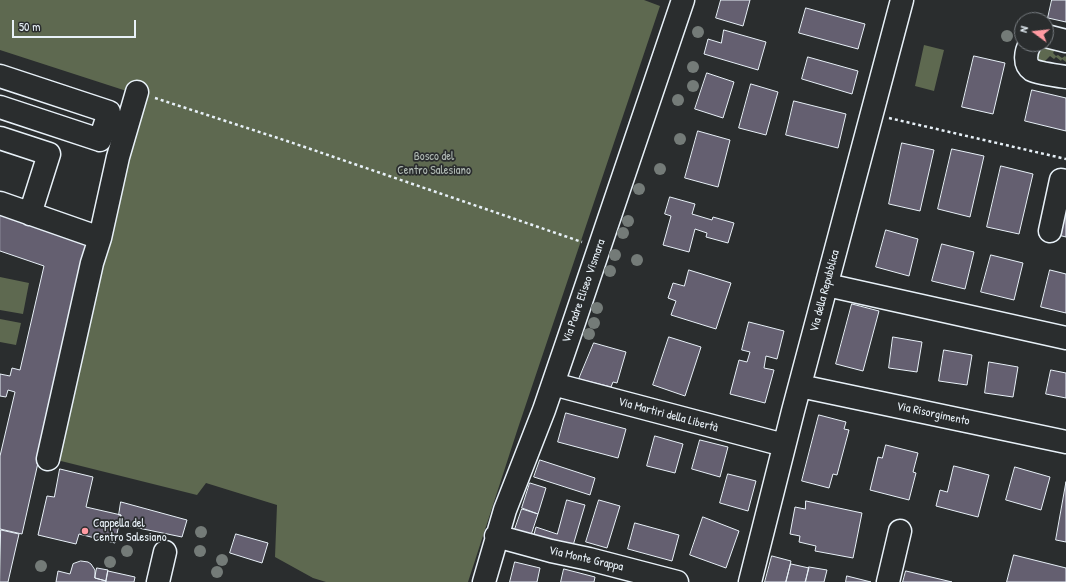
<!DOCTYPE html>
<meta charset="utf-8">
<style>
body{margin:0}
#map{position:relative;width:1066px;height:582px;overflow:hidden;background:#2a2d2e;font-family:"Patrick Hand",sans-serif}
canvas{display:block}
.north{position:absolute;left:1014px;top:12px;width:40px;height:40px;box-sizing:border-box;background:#2a2d2e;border:1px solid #767b7f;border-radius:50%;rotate:285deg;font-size:11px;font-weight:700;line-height:16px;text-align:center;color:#e8f1f8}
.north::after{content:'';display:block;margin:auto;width:14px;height:18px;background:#ff9aa2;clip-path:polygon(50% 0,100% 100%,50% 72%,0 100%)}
.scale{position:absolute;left:12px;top:20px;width:124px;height:18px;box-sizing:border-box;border:2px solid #e8f1f8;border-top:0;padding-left:5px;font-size:12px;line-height:14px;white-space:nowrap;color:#e8f1f8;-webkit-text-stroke:3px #2a2d2e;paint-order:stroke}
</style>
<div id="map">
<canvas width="1066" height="582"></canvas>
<div class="north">N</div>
<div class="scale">50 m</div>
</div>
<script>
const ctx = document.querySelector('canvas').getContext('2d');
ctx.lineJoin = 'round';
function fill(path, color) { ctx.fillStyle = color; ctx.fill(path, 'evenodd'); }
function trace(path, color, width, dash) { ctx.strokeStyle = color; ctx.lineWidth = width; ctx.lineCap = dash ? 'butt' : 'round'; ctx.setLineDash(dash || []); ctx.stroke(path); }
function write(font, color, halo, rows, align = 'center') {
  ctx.font = font + ' "Patrick Hand",sans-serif'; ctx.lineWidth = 3.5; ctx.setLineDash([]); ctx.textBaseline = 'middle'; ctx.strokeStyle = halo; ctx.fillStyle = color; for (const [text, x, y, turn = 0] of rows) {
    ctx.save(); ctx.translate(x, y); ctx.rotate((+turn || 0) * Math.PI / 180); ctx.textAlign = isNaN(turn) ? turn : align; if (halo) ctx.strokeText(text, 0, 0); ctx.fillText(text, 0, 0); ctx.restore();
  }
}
fill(new Path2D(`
 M0 0H644L660 6 518 428 468 582H326L313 578 275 557 277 505 206 483 197 495 57 460 142 96 0 50Z
 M1039 44 1057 47 1053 53 1056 56 1058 55 1062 58 1065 56 1066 57V62L1062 59 1061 61 1056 57 1054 59 1050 56 1041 65 1035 62Z
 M924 45 944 50 934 91 915 86Z
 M0 277 29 283 23 314 0 310Z
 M0 319 21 323 16 345 0 342Z`), '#5e6950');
const building = new Path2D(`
 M721 0H750L743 26 716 18Z
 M1052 0H1066V22L1048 18Z
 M806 8 865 24 858 49 799 33Z
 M724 30 766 42 758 70 704 54 708 39 721 43Z
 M974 56 1005 63 993 114 962 107Z
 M808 57 858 71 852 94 802 79Z
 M707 73 734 82 723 118 695 109Z
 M751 84 778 92 766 135 739 128Z
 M1032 90 1066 98V131L1025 121Z
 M794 101 846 114 838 148 786 135Z
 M698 131 730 140 718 187 685 178Z
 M902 143 934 150 920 211 889 204Z
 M952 149 984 156 970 217 938 209Z
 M1001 166 1033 174 1019 234 987 227Z
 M670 197 695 204 692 214 712 220 713 217 734 223 728 243 706 237 707 233 695 229 689 252 663 245 671 216 665 214Z
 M1066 199V237L1058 235Z
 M0 211 91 243 80 276 22 534 0 529V456L15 392 8 390 6 397 0 396V374L10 376 12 368 20 370 44 266 0 251Z
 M886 230 918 239 909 276 876 267Z
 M942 244 974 252 965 289 932 281Z
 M991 255 1023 263 1014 300 981 292Z
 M689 270 731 283 716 329 671 315 676 301 668 298 673 283 684 286Z
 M1050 270 1066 274V313L1041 307Z
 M852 304 879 311 863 371 836 364Z
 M749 322 784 331 777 359 766 356 764 368 774 370 765 403 730 394 739 360 747 362 750 352 742 350Z
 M669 337 701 347 685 396 653 385Z
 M893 337 922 342 917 372 889 368Z
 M594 343 626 352 617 383 613 382 611 387 579 379Z
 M944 350 972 355 967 385 939 381Z
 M989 362 1018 367 1013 397 985 393Z
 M1051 370 1066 373V398L1046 394Z
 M566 413 626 429 618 458 558 442Z
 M819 415 846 422 844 429 849 430 837 475 833 474 829 488 802 481Z
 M655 436 683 444 675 473 647 466Z
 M700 440 728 447 720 477 692 469Z
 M886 445 918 453 913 472 916 473 909 500 870 490 878 457 882 458Z
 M540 460 595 478 590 495 534 477Z
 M954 466 989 475 978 517 936 506 940 490 947 492Z
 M1015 467 1050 477 1041 510 1006 500Z
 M60 469 93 477 86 507 121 515 115 543 79 534 76 544 38 535 47 496 54 497Z
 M728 474 756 481 748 511 720 503Z
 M1066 482V542L1056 540Z
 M530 483 546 488 538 514 522 508Z
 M567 500 585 505 572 549 533 538 536 527 557 534Z
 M599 500 620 506 607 548 586 542Z
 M806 501 862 513 853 558 815 551 816 546 799 542 800 536 790 534 795 507 805 509Z
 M121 502 187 520 182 537 119 524 121 515H119Z
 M522 509 538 514 530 538 514 532Z
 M703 517 739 531 726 568 690 555Z
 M635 523 679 535 672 561 628 549Z
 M1 530 19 534 8 582H0Z
 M236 534 268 543 262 563 230 553Z
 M1014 555 1066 568V582H1007Z
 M772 556 791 561 786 582H765Z
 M81 561 88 562 91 564 95 570V578L106 581V582H56L58 571 70 574 73 564Z
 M515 562 540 568 537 582H510Z
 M791 564 809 568 805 582H786Z
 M809 567 827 570 824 582H806Z
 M97 568 108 570 106 581 95 578Z
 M564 569 595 577 594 582H561Z
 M108 571 135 577 134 582H106Z
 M906 571 952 582H903Z
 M847 576 871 582H846Z`);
fill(building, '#645f70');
trace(building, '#e8f1f8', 1);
const minor = new Path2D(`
 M1046 36 1066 41
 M1030 44C1026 51 1023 64 1032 70 1038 73 1059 76 1066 77
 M0 76 109 112 100 140 0 107
 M0 138 49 154 30 214
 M0 203 100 238 92 263 48 459
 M1050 231 1061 180 1066 181
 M100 238 118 157 137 92
 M827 285 1066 338
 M553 384 784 445
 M800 386 1066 442
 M496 536 551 551 589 559 677 582
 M158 582 165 552
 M484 582 505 510 544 410 569 337 683 0
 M750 582 793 411 902 0
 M888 582 900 531`);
trace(minor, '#e8f1f8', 25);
trace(new Path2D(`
 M155 98 290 142 582 242
 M889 118 1066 159`), '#e8f1f8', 2.5, [3, 3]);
trace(minor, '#2a2d2e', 22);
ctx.fillStyle = '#747b78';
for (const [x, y] of [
 [698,32],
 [1007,36],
 [693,67],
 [693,86],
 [678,100],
 [680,139],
 [660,169],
 [639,189],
 [628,221],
 [623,233],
 [615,255],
 [637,260],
 [610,271],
 [597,308],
 [594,323],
 [589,334],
 [201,532],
 [127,551],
 [200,551],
 [222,560],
 [110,562],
 [41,566],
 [217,572]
]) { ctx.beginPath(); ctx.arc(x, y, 6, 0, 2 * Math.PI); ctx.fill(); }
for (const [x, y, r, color] of [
 [85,531,4,"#ff9aa2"]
]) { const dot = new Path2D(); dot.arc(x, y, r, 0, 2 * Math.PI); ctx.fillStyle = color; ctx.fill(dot); trace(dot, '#2a2d2e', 1.5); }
write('12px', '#b1bbb5', '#2a2d2e', [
 ["Bosco del",434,157],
 ["Centro Salesiano",434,171]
]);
write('12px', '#e8f1f8', '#2a2d2e', [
 ["Via Padre Eliseo Vismara",584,291,-71],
 ["Via della Repubblica",825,291,-75],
 ["Via Risorgimento",933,414,12],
 ["Via Martiri della Libertà",668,415,15],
 ["Via Monte Grappa",586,559,13]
]);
write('12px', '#e8f1f8', '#2a2d2e', [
 ["Cappella del",93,524],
 ["Centro Salesiano",93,538]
], 'left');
</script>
